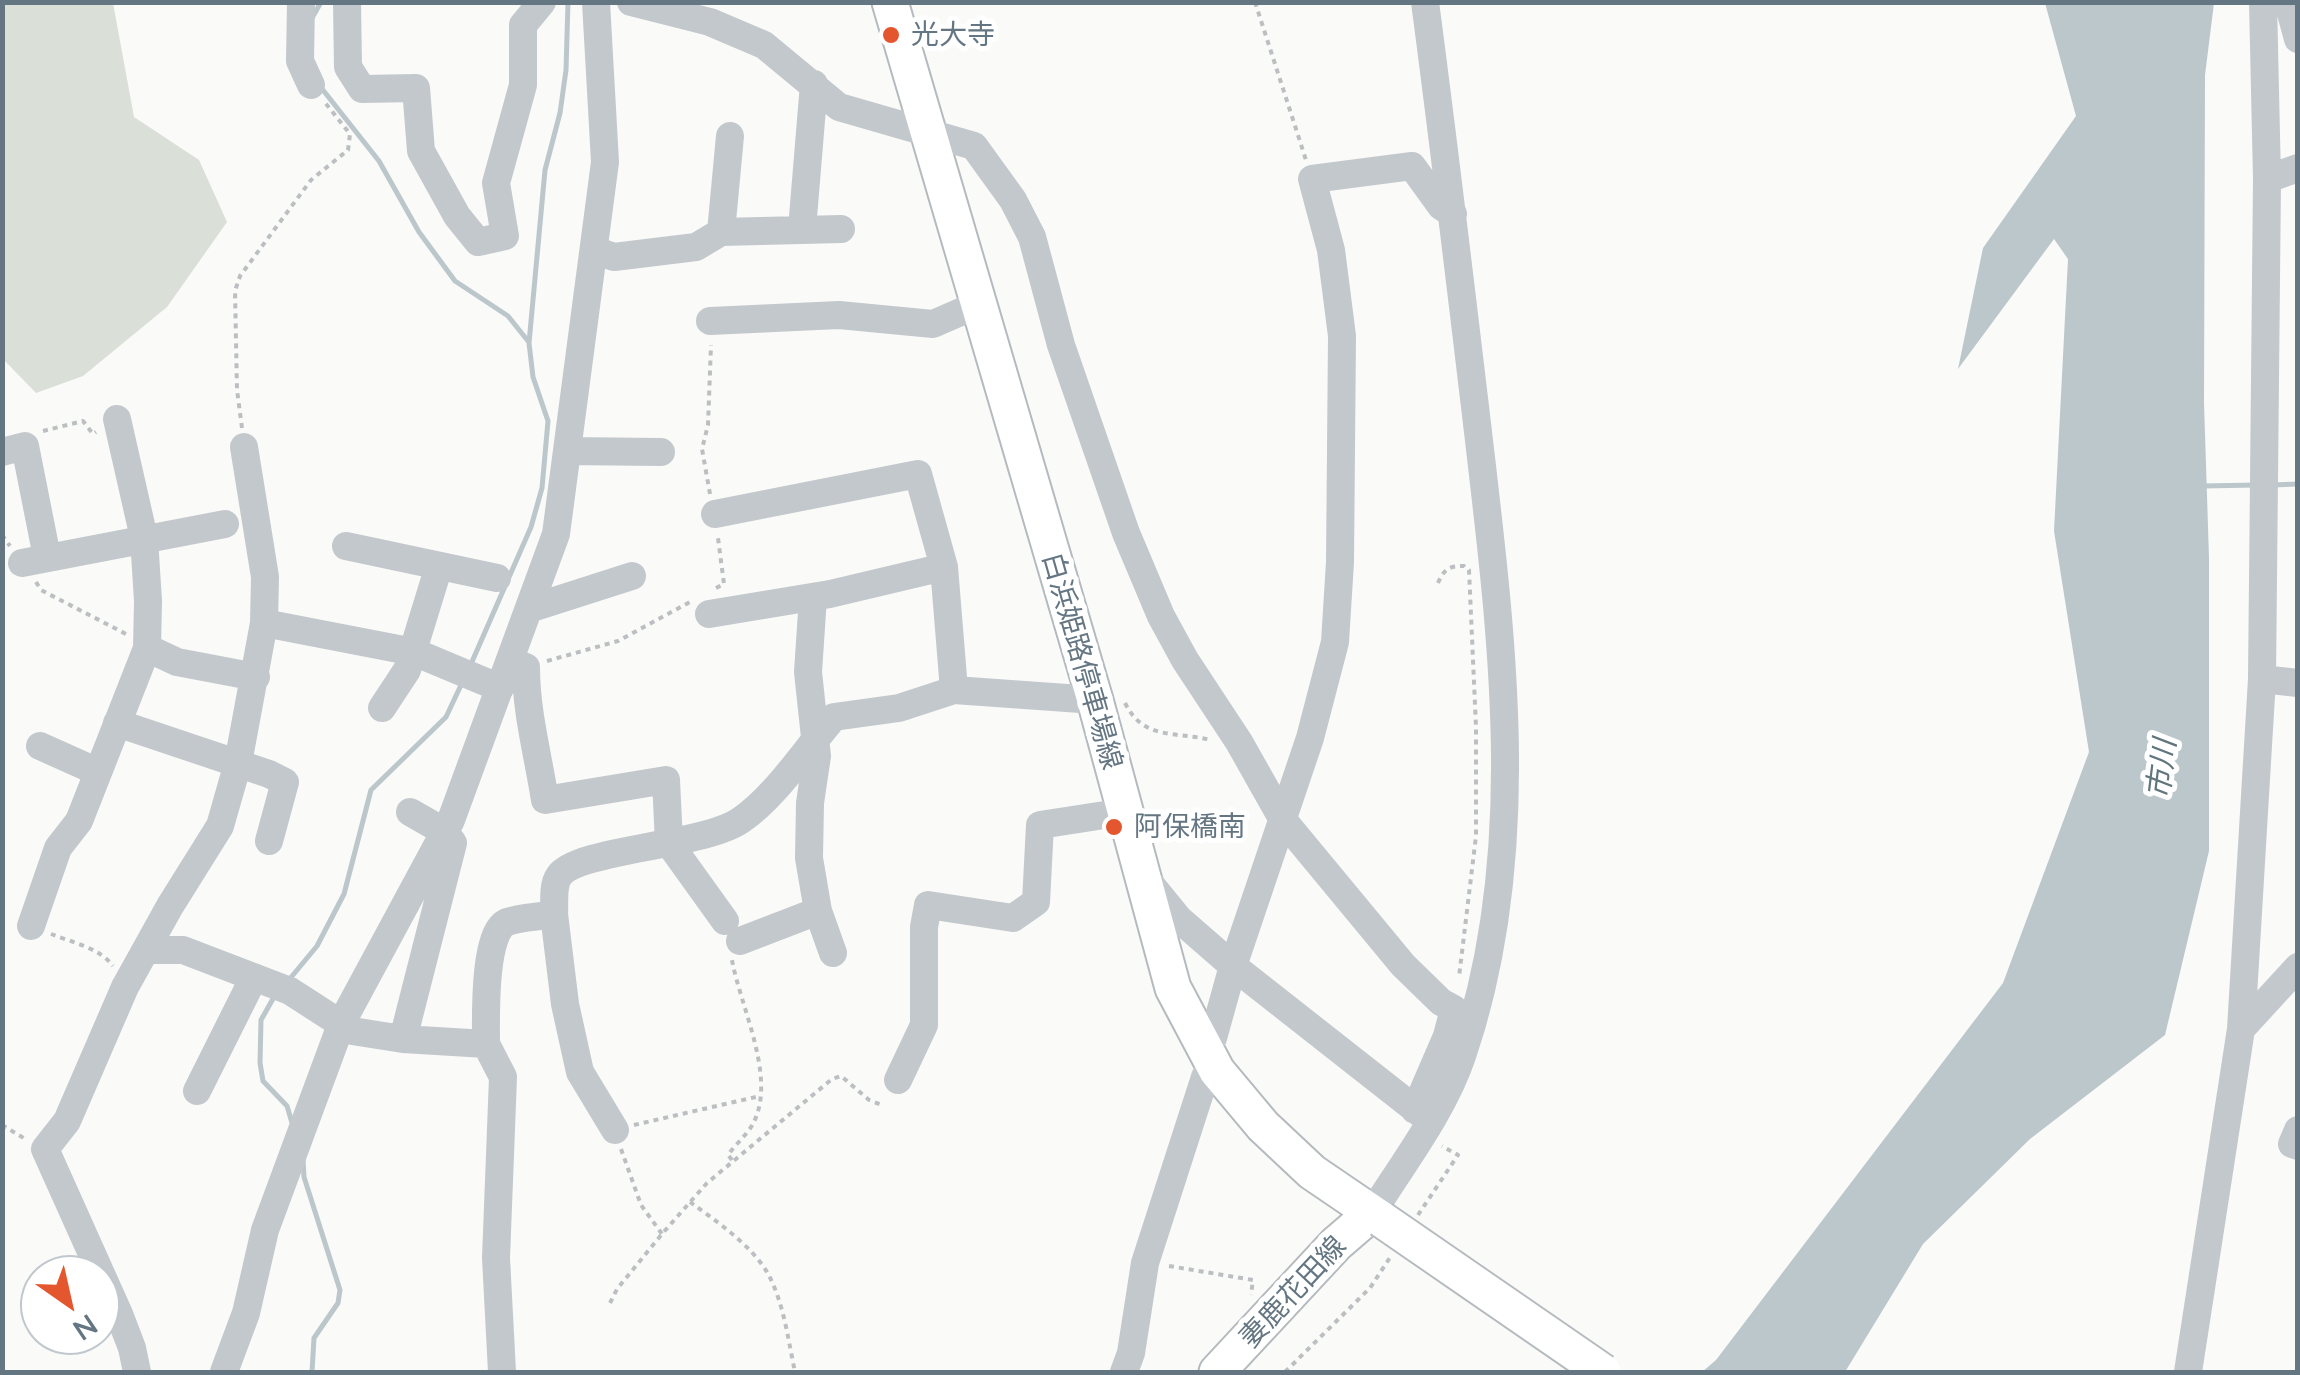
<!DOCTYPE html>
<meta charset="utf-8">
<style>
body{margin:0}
#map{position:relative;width:2300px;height:1375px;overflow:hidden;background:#fafaf8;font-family:Lato,sans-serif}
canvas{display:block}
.frame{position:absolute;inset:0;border:5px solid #657683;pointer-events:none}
.north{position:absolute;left:20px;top:1255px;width:100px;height:100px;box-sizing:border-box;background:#fff;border:2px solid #c1c8cd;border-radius:50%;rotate:146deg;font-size:28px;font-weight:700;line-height:40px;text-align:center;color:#657683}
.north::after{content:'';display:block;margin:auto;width:35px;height:45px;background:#e4572e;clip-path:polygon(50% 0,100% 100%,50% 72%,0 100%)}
</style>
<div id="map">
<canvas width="2300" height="1375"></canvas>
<div class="frame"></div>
<div class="north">N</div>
</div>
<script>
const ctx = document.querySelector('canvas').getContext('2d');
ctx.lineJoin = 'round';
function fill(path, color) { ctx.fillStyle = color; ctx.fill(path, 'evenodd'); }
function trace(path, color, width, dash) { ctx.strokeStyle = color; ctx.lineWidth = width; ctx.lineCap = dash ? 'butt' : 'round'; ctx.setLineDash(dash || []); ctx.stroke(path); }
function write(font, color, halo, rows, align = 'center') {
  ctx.font = font + ' Lato,"Noto Sans JP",sans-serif'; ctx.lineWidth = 10; ctx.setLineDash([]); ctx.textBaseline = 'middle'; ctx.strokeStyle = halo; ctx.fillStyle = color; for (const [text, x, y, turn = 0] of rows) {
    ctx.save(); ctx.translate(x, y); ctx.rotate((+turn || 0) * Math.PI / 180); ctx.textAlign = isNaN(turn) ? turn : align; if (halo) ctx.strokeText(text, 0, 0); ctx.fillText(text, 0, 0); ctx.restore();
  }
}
fill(new Path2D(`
 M2 3H113L134 117 199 160 227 222 167 307 83 376 36 393 3 359Z`), '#dadfd7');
fill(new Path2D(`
 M2045 3H2214L2205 75 2204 403 2209 558V851L2165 1035 2030 1139 1923 1244 1845 1372H1702L1716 1360 2003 983 2089 752 2054 531 2068 259 2054 239 1958 369 1983 248 2076 116Z`), '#bbc7cb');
trace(new Path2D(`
 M312 18 321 2
 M319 85 379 161 419 232 455 281 508 316 528 341
 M2272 485 2298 484
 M2202 486 2256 485
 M471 664 531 527 542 488 548 421 533 377 529 343 545 170 560 113 566 70 568 2
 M288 981 317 946 344 894 371 790 446 717 462 683
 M274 997 261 1020 260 1063 263 1081 287 1106 293 1126
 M303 1160 304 1177 340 1290 338 1303 314 1338 312 1372`), '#bbc7cb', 5);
const major = new Path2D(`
 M890 2 1095 700 1173 988 1217 1071 1263 1126 1312 1172 1381 1219
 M1217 1372 1336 1244 1372 1213`);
trace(major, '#b5babe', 39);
trace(new Path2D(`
 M1255 2 1306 160
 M242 428 237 390 235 291 240 276 311 180 348 150 350 134 323 100
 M43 431 83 421 93 434 96 432
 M710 494 702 449 708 425 711 345
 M2 535 10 546
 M36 582 41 590 126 634
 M1438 583C1444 569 1449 566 1464 566L1469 570 1476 727V836L1459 977
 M716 588 724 584 718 538
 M547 661 618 641 690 602
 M1125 703C1144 741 1175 731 1211 740
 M51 934C71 942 100 948 113 966
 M2 1125 27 1140
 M634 1125 760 1096
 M621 1149 641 1205 662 1234
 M732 1160 728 1155C737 1142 751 1132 756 1117 774 1072 740 1005 732 960
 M690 1202C716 1221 750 1244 767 1272 784 1302 788 1340 795 1372
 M1418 1215 1458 1155 1442 1146
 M1169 1266 1253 1280 1251 1295
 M610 1303 617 1289 662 1234 707 1183 832 1079 841 1076 869 1100 882 1105
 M1285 1372 1370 1288 1391 1256`), '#bbbfc2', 4, [5, 5]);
trace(new Path2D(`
 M301 2 300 61 311 85
 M347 2 348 67 362 89 416 88 421 151 457 216 478 242 505 236 496 183 523 85V25L542 2
 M631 2 710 22 764 45 839 107 974 146 1013 200 1032 237 1061 345 1126 533 1161 616 1185 660 1239 742 1283 820 1403 965 1441 1002 1454 1009 1447 1036 1415 1110
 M2288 2 2298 39
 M2267 179 2298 168
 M802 229 814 84
 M721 232 730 136
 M594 250 614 257 696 247 721 232 841 229
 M710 321 839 315 933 324 979 304
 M567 451 661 452
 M2 452 25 446 47 557
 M715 514 918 474 944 567 954 690
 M346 546 497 578
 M22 563 225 524
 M813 597 808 672 817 756 810 803 809 858 818 911 833 953
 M529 609 632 576
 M709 614 830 594 944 567
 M264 623 414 652 500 688
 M147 648 177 662 256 677
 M511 662 526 667C526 712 538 755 545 800L666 780 669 843 725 921
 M2262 679 2298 683
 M382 708 407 670 439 566
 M117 723 269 774 285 782 269 841
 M40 746 98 772
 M1148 881 1179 919 1233 966 1429 1120
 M554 914 565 1004 580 1072 615 1130
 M31 926 58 848 79 821 147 648 148 601 144 538 117 419
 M740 941 818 911
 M147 950H183L290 991 352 1031 403 1039 486 1044C486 1020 483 932 507 922 521 917 540 917 554 914 555 903 552 886 559 876 577 849 705 846 741 820 776 796 806 749 834 717L899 708 954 690 1095 700
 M2241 1029 2298 967
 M1213 1038 1233 966 1310 738 1335 642 1340 562 1342 336 1331 250 1312 179 1412 166 1441 206 1453 214
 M403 1039 453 843 445 832 410 812
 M486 1044 503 1077 496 1258 502 1372
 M898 1080 924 1025V927L928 905 1013 918 1036 902 1040 825 1124 812
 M197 1091 254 977
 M2298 1130 2292 1144 2298 1146
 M1372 1213C1403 1163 1443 1112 1462 1056 1531 854 1502 638 1478 432 1461 289 1444 145 1425 2
 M137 1372 132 1348 119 1314 45 1149 67 1121 125 987 170 906 220 826 238 763 264 623 265 577 244 447
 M224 1372 246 1313 265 1230 342 1022 451 820 556 534 605 162 596 2
 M1124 1372 1131 1353 1145 1263 1205 1077
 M2188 1372 2241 1029 2262 679 2267 179 2263 2`), '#c3c8cc', 28);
trace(major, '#fff', 35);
const majorBridge = new Path2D(`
 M1381 1219 1603 1372`);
trace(majorBridge, '#b5babe', 39, []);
trace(majorBridge, '#fff', 35);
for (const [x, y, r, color] of [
 [891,35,10,"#e4572e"],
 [1114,827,10,"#e4572e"]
]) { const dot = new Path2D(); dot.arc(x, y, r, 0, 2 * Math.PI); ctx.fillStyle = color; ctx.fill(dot); trace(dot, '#fff', 4); }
write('28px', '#657683', '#fff', [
 ["光大寺",911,35],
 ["阿保橋南",1134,827]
], 'left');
write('28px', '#657683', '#fff', [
 ["白浜姫路停車場線",1082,661,74],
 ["妻鹿花田線",1293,1292,-47]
]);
write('italic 30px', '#60757c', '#fff', [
 ["市川",2162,769,-83]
]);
</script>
